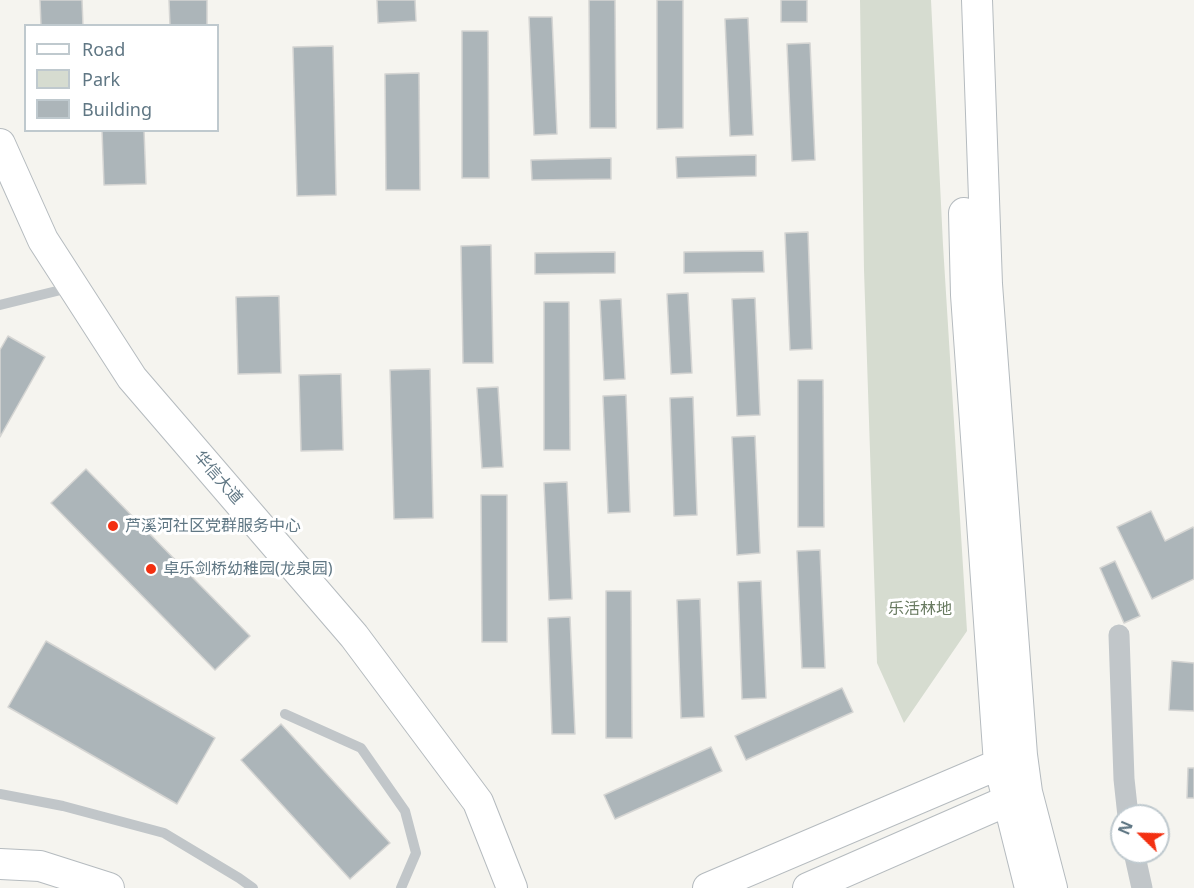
<!DOCTYPE html>
<meta charset="utf-8">
<style>
body{margin:0}
#map{position:relative;width:1194px;height:888px;overflow:hidden;background:#f5f4ef;font-family:"Noto Sans",sans-serif}
canvas{display:block}
.legend{position:absolute;left:24px;top:24px;width:195px;height:108px;box-sizing:border-box;background:#fff;border:2px solid #bfc9ce;margin:0;padding:8px 10px;list-style:none;font-size:18px;color:#607784}
.legend li{display:flex;align-items:center;gap:12px;height:30px}
.legend b{width:30px;border:2px solid #bfc9ce}
.north{position:absolute;left:1110px;top:804px;width:60px;height:60px;box-sizing:border-box;background:#fff;border:2px solid #bfc9ce;border-radius:50%;rotate:293deg;font-size:16px;font-weight:700;line-height:24px;text-align:center;color:#607784}
.north::after{content:'';display:block;margin:auto;width:21px;height:27px;background:#f33011;clip-path:polygon(50% 0,100% 100%,50% 72%,0 100%)}
</style>
<div id="map">
<canvas width="1194" height="888"></canvas>
<ul class="legend">
<li><b style="height:8px;background:#fff"></b>Road</li>
<li><b style="height:16px;background:#d6dcd0"></b>Park</li>
<li><b style="height:16px;background:#acb5b9"></b>Building</li>
</ul>
<div class="north">N</div>
</div>
<script>
const ctx = document.querySelector('canvas').getContext('2d');
ctx.lineJoin = 'round';
function fill(path, color) { ctx.fillStyle = color; ctx.fill(path, 'evenodd'); }
function trace(path, color, width, dash) { ctx.strokeStyle = color; ctx.lineWidth = width; ctx.lineCap = dash ? 'butt' : 'round'; ctx.setLineDash(dash || []); ctx.stroke(path); }
function write(font, color, halo, rows, align = 'center') {
  ctx.font = font + ' "Noto Sans","Noto Sans SC",sans-serif'; ctx.lineWidth = 6; ctx.setLineDash([]); ctx.textBaseline = 'middle'; ctx.strokeStyle = halo; ctx.fillStyle = color; for (const [text, x, y, turn = 0] of rows) {
    ctx.save(); ctx.translate(x, y); ctx.rotate((+turn || 0) * Math.PI / 180); ctx.textAlign = isNaN(turn) ? turn : align; if (halo) ctx.strokeText(text, 0, 0); ctx.fillText(text, 0, 0); ctx.restore();
  }
}
fill(new Path2D(`
 M860 0H931L943 245 967 631 904 723 877 663 864 270Z`), '#d6dcd0');
const building = new Path2D(`
 M40 0H82L83 26H41Z
 M169 0H207V26H170Z
 M377 0H415L416 21 378 23Z
 M589 0H615L616 128H590Z
 M657 0H683V128L657 129Z
 M781 0H807V22H781Z
 M529 17H552L557 134 534 135Z
 M748 18 753 135 730 136 725 19Z
 M462 31H488L489 178H462Z
 M810 43 815 160 792 161 787 44Z
 M333 46 336 195 297 196 293 47Z
 M419 73 420 190H386L385 74Z
 M102 130H144L146 184 104 185Z
 M756 155V176L677 178 676 157Z
 M611 158V179L532 180 531 160Z
 M808 232 812 349 790 350 785 233Z
 M491 245 493 363H463L461 246Z
 M763 251 764 272 684 273V252Z
 M615 252V273L535 274V253Z
 M688 293 692 373 671 374 667 294Z
 M279 296 281 373 238 374 236 297Z
 M755 298 760 415 737 416 732 299Z
 M621 299 625 379 604 380 600 300Z
 M544 302H569L570 450H544Z
 M8 336 45 357 0 437V350Z
 M430 369 433 518 394 519 390 370Z
 M341 374 343 450 301 451 299 375Z
 M798 380H823L824 527H798Z
 M498 387 503 467 482 468 477 388Z
 M626 395 630 512 608 513 603 396Z
 M693 397 697 515 674 516 670 398Z
 M755 436 760 553 737 555 732 437Z
 M86 469 250 636 215 670 51 503Z
 M567 482 572 599 549 600 544 483Z
 M481 495H507V642H482Z
 M1151 511 1165 541 1193 527 1194 529V579L1152 599 1117 527Z
 M820 550 825 668H802L797 551Z
 M1115 561 1140 616 1124 623 1100 568Z
 M761 581 766 698 742 699 738 582Z
 M606 591H631L632 738H606Z
 M700 599 704 717 681 718 677 600Z
 M570 617 575 734H552L548 618Z
 M46 641 215 738 177 804 8 707Z
 M1172 661 1194 663V711L1169 710Z
 M842 688 853 712 746 760 735 736Z
 M281 724 390 843 350 879 241 760Z
 M711 747 722 771 615 819 604 795Z
 M1188 768H1194V798H1187Z`);
fill(building, '#acb5b9');
trace(building, '#d5d5d3', 1.5);
const secondary = new Path2D(`
 M977 0 987 284 1022 755 1027 792 1052 888
 M0 144 43 240 132 378 354 636 478 802 512 888
 M964 213 966 295 999 764 1030 888
 M0 864 40 866 109 888
 M708 888 1016 757
 M808 888 1025 793`);
trace(secondary, '#b5bbbf', 32);
trace(new Path2D(`
 M0 305 69 288
 M285 714 361 748 405 811 416 853 401 888
 M0 794 63 806 164 833 239 878 253 888`), '#c1c6c9', 10);
trace(new Path2D(`
 M1119 635 1124 779 1128 816
 M1134 852 1142 888`), '#c1c6c9', 21);
trace(secondary, '#fff', 30);
for (const [x, y, r, color] of [
 [113,526,6,"#f33011"],
 [151,569,6,"#f33011"]
]) { const dot = new Path2D(); dot.arc(x, y, r, 0, 2 * Math.PI); ctx.fillStyle = color; ctx.fill(dot); trace(dot, '#fff', 2); }
write('16px', '#607784', '#fff', [
 ["华信大道",218,478,49]
]);
write('16px', '#607784', '#fff', [
 ["芦溪河社区党群服务中心",125,526],
 ["卓乐剑桥幼稚园(龙泉园)",163,569]
], 'left');
write('16px', '#687a60', '#fff', [
 ["乐活林地",920,609]
]);
</script>
